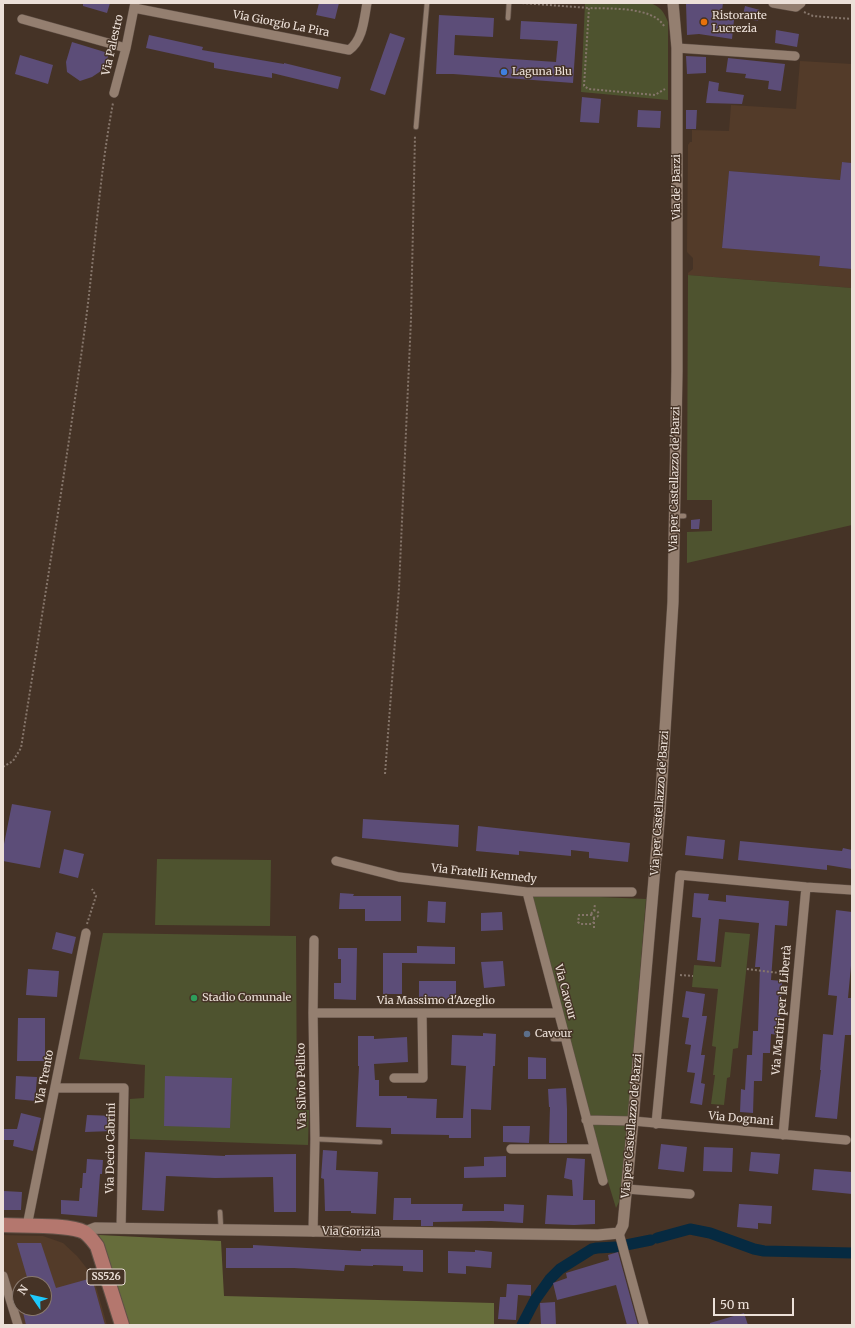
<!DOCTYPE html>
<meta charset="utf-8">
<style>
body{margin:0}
#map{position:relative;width:855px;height:1328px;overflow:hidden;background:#453326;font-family:Merriweather,serif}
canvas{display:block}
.frame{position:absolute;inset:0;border:4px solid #ece0d8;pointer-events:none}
.north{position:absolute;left:12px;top:1276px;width:40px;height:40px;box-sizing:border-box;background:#453326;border:1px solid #88786d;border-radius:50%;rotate:304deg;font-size:11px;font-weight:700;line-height:16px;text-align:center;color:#ece0d8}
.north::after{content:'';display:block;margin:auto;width:14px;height:18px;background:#1dc9fc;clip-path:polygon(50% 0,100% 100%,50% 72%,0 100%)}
.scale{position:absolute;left:713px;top:1298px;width:81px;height:18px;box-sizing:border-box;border:2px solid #ece0d8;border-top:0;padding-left:5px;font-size:12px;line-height:14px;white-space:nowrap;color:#ece0d8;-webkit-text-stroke:3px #453326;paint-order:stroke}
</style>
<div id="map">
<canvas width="855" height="1328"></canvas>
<div class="frame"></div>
<div class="north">N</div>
<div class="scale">50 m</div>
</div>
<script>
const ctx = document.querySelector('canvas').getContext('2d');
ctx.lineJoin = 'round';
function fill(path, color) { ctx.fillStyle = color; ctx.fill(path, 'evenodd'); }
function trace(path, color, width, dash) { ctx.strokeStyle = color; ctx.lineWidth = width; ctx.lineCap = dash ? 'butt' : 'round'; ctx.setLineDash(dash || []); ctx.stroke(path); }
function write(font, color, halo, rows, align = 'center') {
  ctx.font = font + ' Merriweather,serif'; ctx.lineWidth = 3; ctx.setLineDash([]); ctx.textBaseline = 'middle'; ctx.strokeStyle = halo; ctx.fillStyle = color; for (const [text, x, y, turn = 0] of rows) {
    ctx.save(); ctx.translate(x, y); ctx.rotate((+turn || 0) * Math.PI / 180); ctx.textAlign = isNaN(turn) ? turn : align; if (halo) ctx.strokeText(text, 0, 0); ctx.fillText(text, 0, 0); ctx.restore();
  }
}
fill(new Path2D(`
 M800 61 852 64V163L842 162 840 180 729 171 722 247 820 256 819 266 852 269V288L688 275V273L693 269V258L687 252 688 145 690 142H692V130L729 131 731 105 796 109Z
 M3 1235 43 1236 63 1243 77 1256 93 1276 107 1325H17L3 1279ZM20 1284H44V1308H20Z`), '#533b29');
fill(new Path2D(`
 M585 3H650C661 7 664 12 668 22V100L581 92Z
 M688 275 852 288V525L687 563V532L712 531V500H687Z
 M157 859 271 860 270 926 155 925Z
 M530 894 646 899 628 1117H588Z
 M725 932 750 934 738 1048 733 1049 730 1077 727 1078 724 1105 711 1104 715 1075H713L716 1047 712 1046 718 989 692 987 694 965 721 967Z
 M103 933 296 936 297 1110H309L308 1145 130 1139V1099L144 1098 145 1065 79 1059Z
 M590 1123 627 1124 620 1200 616 1208Z`), '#4e532f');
fill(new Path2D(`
 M99 1235 221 1241 224 1296 494 1303V1325H127Z`), '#666d3b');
trace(new Path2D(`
 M657 1238 690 1229 710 1233 754 1249 764 1251 852 1253
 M626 1245 651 1240
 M522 1325 535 1300 550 1279 560 1269 592 1249 597 1248 616 1247`), '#062a41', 11);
fill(new Path2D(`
 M83 3H110L107 13 83 6Z
 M319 3H339L335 19 316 15Z
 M686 3H723L721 18 734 20 732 39 699 34 687 35Z
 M745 6 760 10 758 21 742 18Z
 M439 15 494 18 493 37 455 35 454 55 556 62 558 41 520 39 521 21 577 24 573 83 453 74H436Z
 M776 30 799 34 797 47 775 43Z
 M390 33 405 38 385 95 370 90Z
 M149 35 203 47 202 50 284 64V63L341 77 338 89 272 73V78L214 68V63L146 48Z
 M72 42 108 53 107 67 92 77 80 81 67 72 66 62Z
 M20 55 53 65 48 84 15 74Z
 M686 56 706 57V73L687 74Z
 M728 58 785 64 781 91 768 89 769 81 745 78 746 74 726 72Z
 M709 81 719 83 718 91 744 95 742 104 706 103Z
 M582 97 601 99 599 123 580 122Z
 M638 110 661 111 660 128 637 127Z
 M686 110H697L696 129H686Z
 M842 162 852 163V269L819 266 820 256 722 248 729 171 840 180Z
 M700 519 699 529H691V520Z
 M12 804 51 811 40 868 3 861V849Z
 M363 819 459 825 458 847 362 838Z
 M478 826 630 843 628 862 589 858V852L571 850V856L519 851V855L476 851Z
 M687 836 725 840 723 859 685 855Z
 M740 841 842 851 843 848 852 850V869L827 865V870L738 860Z
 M64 849 84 854 78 878 59 873Z
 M340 893 354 894 353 896H401V921H365V909H339Z
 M694 893 709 894 708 900 726 902V895L789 901 787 926 775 925 771 980 782 981 779 1035 771 1034 770 1053H763L762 1081H754L753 1113 740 1112 741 1089 745 1090 747 1055H752L753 1031H758L760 967H755L759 923 719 919 715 962 697 960 701 918 692 917Z
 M428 901 446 902 445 923 427 922Z
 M836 910 852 912V955L848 998H852V1035H845L837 1119 815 1117 821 1070H820L823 1034 833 1035 837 996 828 995Z
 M502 912 503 930 481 931V913Z
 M56 932 76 937 72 954 52 949Z
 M417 946 455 947V964L402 963V994H383V953H417Z
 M338 948H357L356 1000 334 999V983H341V959H338Z
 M503 961 505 986 484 988 481 962Z
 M28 969 59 971 57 997 26 995Z
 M419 981H456V1000L419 999Z
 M686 991 705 994 702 1016H707L701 1055H705L701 1083 705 1084 702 1105 690 1103 695 1073 687 1072 691 1045 685 1044 689 1018 682 1017Z
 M18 1018H45V1061H17Z
 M483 1033 496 1034 495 1066H493L491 1110 471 1109V1138H449V1135L391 1134V1128L356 1127 359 1066H358V1036H374V1039L407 1037 408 1062 374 1064 375 1080H379V1096H407V1098L437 1099 436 1118H463L466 1066 451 1065 452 1035 483 1036Z
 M528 1057 546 1058V1079H528Z
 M16 1076 37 1077 35 1101 15 1099Z
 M165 1076 232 1078 230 1128 164 1126Z
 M566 1088 567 1109V1143H549L550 1107H549L548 1089Z
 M21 1113 41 1118 33 1151 13 1146 14 1140H3V1129H17Z
 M87 1115 115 1116 113 1131 85 1132Z
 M503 1126H530L529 1143 503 1142Z
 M661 1144 687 1147 684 1172 658 1169Z
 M704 1147 733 1148 732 1172 703 1171Z
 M323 1150 337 1151 336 1170 378 1172 376 1214 351 1213V1211H325L324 1179 321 1178Z
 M145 1152 225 1156V1155L296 1154V1212H274L273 1177 215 1178 166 1176 164 1211 142 1210Z
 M751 1152 780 1154 778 1174 749 1171Z
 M506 1156V1177L464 1178V1167L484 1166V1157Z
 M567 1158 585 1159 583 1200H595V1224L574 1225 545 1224 547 1195 573 1196 572 1180 564 1178Z
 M87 1159 103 1160 102 1174H100L97 1217 61 1214V1200L79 1201 80 1188H82L83 1173H86Z
 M814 1169 852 1172V1194L812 1190Z
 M4 1191 22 1192 21 1210H4Z
 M394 1198H411V1204H463L462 1211H504V1204L524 1205 523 1223 491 1221 433 1222V1226H421V1220H393Z
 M739 1204 772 1206 771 1224 758 1223V1229L737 1227Z
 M17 1243H41L56 1288 92 1278 105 1325H26L22 1308H44V1284H29Z
 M253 1245 361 1251V1249L423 1250V1272L403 1271V1266L373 1265V1266L345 1265 344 1271 294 1268H226V1248H253Z
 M475 1250 492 1252 491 1268 466 1266V1274L448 1273V1251L475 1252Z
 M618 1252 638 1325H627L616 1285 557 1300 553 1283 567 1278 566 1273 609 1260 608 1255Z
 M507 1284 531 1285V1296L518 1295 516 1320 498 1319 500 1297H506Z
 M555 1302 556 1325H541L540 1303Z
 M744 1313 748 1325H710V1323Z`), '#5c4d78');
const service = new Path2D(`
 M508 18 509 3
 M416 127 427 3
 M674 516H684
 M553 1039H565
 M315 1139 380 1142
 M220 1212 221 1229`);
const minor = new Path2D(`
 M773 3 796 7 801 3
 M134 8 349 50C363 40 364 19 367 3
 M22 19 126 48
 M677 48 795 56
 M114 93 126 48 135 3
 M336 861 399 877 527 892H632
 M527 892 603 1181
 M313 1013H558
 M394 1078H423L422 1013
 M55 1088H124L121 1229
 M586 1120 633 1121 846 1140
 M656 1124 680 875 806 887 852 890
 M783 1135 806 887
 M511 1149H594
 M627 1189 690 1194
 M27 1226 86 933
 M313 1232 315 1139 313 1013 314 940
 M619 1233 644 1325
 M3 1276 18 1325`);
const tertiary = new Path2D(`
 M85 1232 95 1228 598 1235 619 1233 623 1225 633 1121 660 810 673 602 677 371V48L673 3`);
const primary = new Path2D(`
 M3 1225C21 1226 70 1224 84 1232 90 1236 93 1241 97 1246L122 1325`);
trace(service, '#615147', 6);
trace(minor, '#615147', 10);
trace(tertiary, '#615147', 12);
trace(primary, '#615147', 16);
trace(new Path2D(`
 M522 3 589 8
 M804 12 813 16 852 19
 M664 26C652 6 609 9 589 8L584 86 589 89 655 95 665 89
 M3 767 13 761 21 748C43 608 66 468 85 327 95 252 99 177 113 103
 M385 774 399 588 411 319 415 135
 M591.5 914a3.5 3.5 0 1 1 7 0a3.5 3.5 0 1 1-7 0Z
 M594 911 595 904
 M592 915H579L578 922 580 924H592L594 922
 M87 924 96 896 92 889
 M594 928V917
 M747 969 788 974
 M680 975 693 976
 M717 1120 718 1105`), '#85756a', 2, [2, 2]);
trace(service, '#947f70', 4.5);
trace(minor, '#947f70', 9);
trace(tertiary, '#947f70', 11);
trace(primary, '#b4776e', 14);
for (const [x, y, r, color] of [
 [704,22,4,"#e8710a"],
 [504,72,4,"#3f7fe0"],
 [194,998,4,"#2e9e5b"],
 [527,1034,4,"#5c6f8a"]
]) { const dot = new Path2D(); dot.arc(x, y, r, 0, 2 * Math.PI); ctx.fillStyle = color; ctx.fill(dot); trace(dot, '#453326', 1.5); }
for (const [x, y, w] of [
 [106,1277,38]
]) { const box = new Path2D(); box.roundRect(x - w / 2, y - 8, w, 16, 3); ctx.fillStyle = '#453326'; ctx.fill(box); trace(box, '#ece0d8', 1); }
write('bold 10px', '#ece0d8', null, [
 ["SS526",106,1277]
]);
write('11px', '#ece0d8', '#453326', [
 ["Ristorante",712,16],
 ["Lucrezia",712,29],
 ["Laguna Blu",512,72],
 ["Stadio Comunale",202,998],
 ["Cavour",535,1034]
], 'left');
write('11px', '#ece0d8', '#453326', [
 ["Via Giorgio La Pira",281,24,11],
 ["Via Palestro",113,45,-77],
 ["Via de' Barzi",677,187,-90],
 ["Via per Castellazzo de'Barzi",675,479,-89],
 ["Via per Castellazzo de'Barzi",660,803,-86],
 ["Via Fratelli Kennedy",484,874,6],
 ["Via Cavour",565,992,75],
 ["Via Massimo d'Azeglio",436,1001],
 ["Via Martiri per la Libertà",782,1010,-85],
 ["Via Trento",45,1077,-79],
 ["Via Silvio Pellico",302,1086,-91],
 ["Via Dognani",741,1119,5],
 ["Via per Castellazzo de'Barzi",632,1126,-85],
 ["Via Decio Cabrini",111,1148,-89],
 ["Via Gorizia",351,1232,1]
]);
</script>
